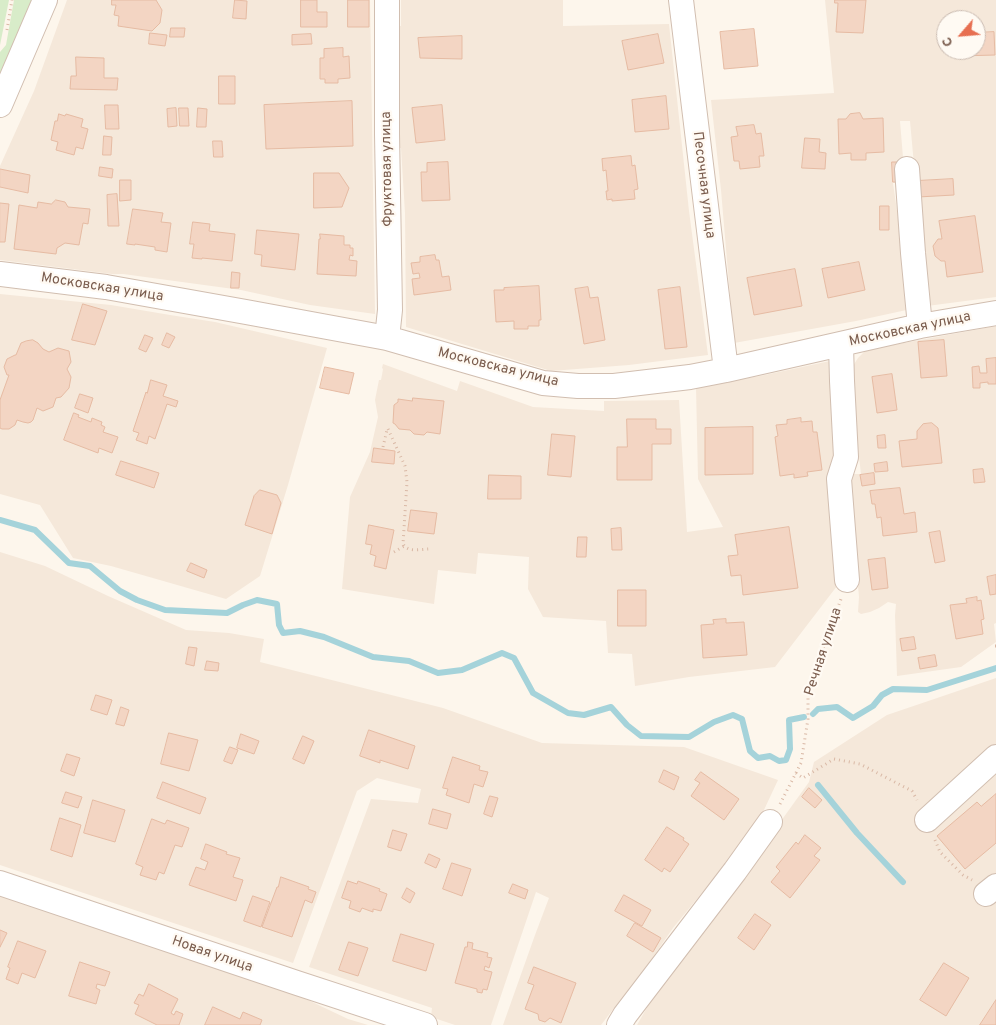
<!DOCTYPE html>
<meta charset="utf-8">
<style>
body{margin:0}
#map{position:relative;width:996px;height:1025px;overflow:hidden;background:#fdf6ec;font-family:Overpass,sans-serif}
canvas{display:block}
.north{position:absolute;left:936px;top:10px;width:50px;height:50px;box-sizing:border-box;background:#fffaf3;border:1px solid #cabbb1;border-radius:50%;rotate:243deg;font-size:14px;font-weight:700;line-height:20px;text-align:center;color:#7a5c4d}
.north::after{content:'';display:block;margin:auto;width:18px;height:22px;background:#e76f51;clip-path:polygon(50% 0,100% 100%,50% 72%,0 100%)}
</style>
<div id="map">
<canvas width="996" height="1025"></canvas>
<div class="north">С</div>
</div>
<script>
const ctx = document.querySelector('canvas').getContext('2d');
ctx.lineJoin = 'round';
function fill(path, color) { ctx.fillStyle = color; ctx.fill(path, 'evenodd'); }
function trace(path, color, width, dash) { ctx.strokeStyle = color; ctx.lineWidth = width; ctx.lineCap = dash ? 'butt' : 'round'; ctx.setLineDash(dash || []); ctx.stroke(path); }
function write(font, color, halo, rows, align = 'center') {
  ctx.font = font + ' Overpass,sans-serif'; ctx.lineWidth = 4.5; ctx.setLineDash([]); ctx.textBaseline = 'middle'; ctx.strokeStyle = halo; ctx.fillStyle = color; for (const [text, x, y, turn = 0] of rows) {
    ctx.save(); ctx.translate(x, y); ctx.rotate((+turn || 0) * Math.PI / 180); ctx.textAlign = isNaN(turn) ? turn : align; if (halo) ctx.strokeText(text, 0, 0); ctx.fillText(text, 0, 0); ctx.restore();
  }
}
fill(new Path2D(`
 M67 0H370L375 314 310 305 241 290 123 274H112L0 260V166L34 91Z
 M401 0H563V26L669 24 689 211 708 355 629 365 551 371 406 327 405 213 401 148H398L392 26H401Z
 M825 0H996V297L927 306 910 121H900L905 182 893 183 911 309 856 321 734 343 721 190 711 100 834 93ZM946 20H976V50H946Z
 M0 294 111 305 170 315 215 322 327 348 288 485 260 576 226 599 111 566 73 558 40 505 0 494Z
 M996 326V623L994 624 996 642 961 667 897 676 895 615 896 604 888 602 879 608 870 612 861 614 858 612 859 597 848 474H861L855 422 851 369 858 358 866 350Z
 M830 361 835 454 837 586 775 667 689 677 635 686 632 654 608 653 606 621 543 617 528 589 529 557 478 553 476 574 438 570 434 604 342 589 350 497 370 452 378 417 375 400 379 380H381L382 375 383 369 382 368 383 364 457 391 460 381 533 407 604 411V401L679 400 687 532 723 527 698 479 696 387 760 376Z
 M0 552 45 566 108 596 186 630 229 633 264 639 260 662 443 708 542 743 684 747 778 780 756 827 673 928 651 960 601 1025H503L535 935 549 898 536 892 491 1025H455L431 1017 432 1008 309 967 371 799 418 803 421 789 377 778 357 791 293 963 0 865Z
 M996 678V1025H637L664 978 740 878 809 782 814 762 887 715Z
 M0 892 289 991 348 1019 368 1025H0Z`), '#f5e8da');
fill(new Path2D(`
 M0 0H9L0 45Z
 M14 0H37L0 85V52L6 45Z`), '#d8ecc9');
trace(new Path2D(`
 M0 520 35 530 69 563 90 566 120 591 137 600 165 610 227 613 243 605 257 600 277 604 279 625 283 633 300 631 324 637 373 657 409 661 438 673 462 670 502 653 514 658 533 693 568 713 584 715 611 707 627 725 641 736 689 737 714 722 733 715 742 719 750 751 758 758 770 756 779 761 786 760 790 749 789 720 804 717
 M813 714 818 709 837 707 853 718 873 706 882 695 893 689 927 690 996 668
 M818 785 857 833 903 882`), '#a5d3da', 6);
const building = new Path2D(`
 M112 0H156L162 10 160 23 152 31 118 26 119 16 114 15 116 5H112Z
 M235 0 247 1 246 19 233 18Z
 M301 0H317V12H327V27H301Z
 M348 0H369V27H348Z
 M835 0H866L863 33 836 32 838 3H835Z
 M171 28H185L184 37H170Z
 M754 29 758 66 724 69 720 32Z
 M994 32 995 55 959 56V50H976V33Z
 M150 33 167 35 165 46 149 44Z
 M311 34 312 44 292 45V35Z
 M658 34 664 63 628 70 622 41Z
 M462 36V59L420 58 418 38Z
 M343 48V57L349 56 350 78 338 79V83H325V79H320V58H324V49Z
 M76 57 104 58V78H118L117 90 70 89 71 76H76Z
 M219 76H235V104H219Z
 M666 96 669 129 635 132 632 100Z
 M352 101 353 146 266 149 264 105Z
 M105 105H118L119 129H106Z
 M442 105 445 140 416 143 412 108Z
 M176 108 177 126 168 127 167 109Z
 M179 108H188L189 126H180Z
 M198 108 207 109 206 127H197Z
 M860 113 863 119 883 118 884 152 866 153V160H851V153L839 154 838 119H846L850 114Z
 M59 114 65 116 66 114 83 119 81 127 88 129 83 149 76 147 74 155 56 150 58 142 51 140 55 121H57Z
 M754 125 756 134 761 133 764 156H759L760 167 740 169 739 161H734L731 137 738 136 736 127Z
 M104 136 112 137 111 155H103Z
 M805 138 820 139 819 152 826 153 825 169 802 168Z
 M213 141H222L223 157H214Z
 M631 156 632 166 635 165 638 189 634 190 635 199 612 201V199L607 200 606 191H608L606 170 603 171 602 159Z
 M448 162 450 200 422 201 421 172H427V163Z
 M892 162H904L905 182H893Z
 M100 167 113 169 112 178 99 176Z
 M0 169 30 175 28 193 0 187Z
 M314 173H339L349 188 342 207 314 208Z
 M953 179 954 195 918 197 917 181Z
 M120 180H131V200L120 201Z
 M117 194 119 226H108L107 195Z
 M56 200 65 202 68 207 90 209 88 224 83 223 79 245 65 243 57 248 56 254 14 249 19 205 37 208 38 202 51 204Z
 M0 203 9 204 5 242H0Z
 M880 206H889V230H880Z
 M133 209 163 213 161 222 171 223 167 252 155 250V247L135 244V245L127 244Z
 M975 216 983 272 947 277 945 261H941L935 256 933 246 938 239H942L939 221Z
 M193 222 210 224 209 231 235 234 232 261 202 258V259L192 258 194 244H190Z
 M257 230 299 234 295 270 261 266 262 255 255 254Z
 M320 234 344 236V245H350V248H353V256L350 255 349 260 357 261 356 276 317 274 319 239H320Z
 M435 255 436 260H439L442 277 449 276 451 290 414 295 412 279 420 278 419 273 413 274 411 263 420 262V257Z
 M859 262 865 290 828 298 822 269Z
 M795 269 802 306 754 315 747 278Z
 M232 272 240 273 239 288H231Z
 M539 286 541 320H539V326H528V329H514V321L496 322 494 290H504V288Z
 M588 287 590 298 598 297 605 340 584 344 575 289Z
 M680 287 687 347 665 349 658 290Z
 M83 304 107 311 95 345 72 340Z
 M167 333 175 337 169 348 162 345Z
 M145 335 153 338 146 352 139 349Z
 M33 340 38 343 43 349 49 352 58 348 69 351 71 362 67 369 71 377 69 388 61 397 56 398 53 407 43 411 37 408 33 420 31 422 28 423 23 422 17 420 15 425 9 429H2L0 428V400L9 375H7L4 367 7 359 15 355H16L21 343 26 341Z
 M944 340 947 376 921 378 918 342Z
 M996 358V384H988V382L980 383V388H973L972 367 979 366 980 373H987L986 359Z
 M325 367 354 373 349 394 320 388Z
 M892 374 897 410 877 413 872 377Z
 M151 380 167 385 163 396 178 401 176 407 167 404 155 439 149 436 147 444 136 440 139 433 133 431 146 392 147 393Z
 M80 394 93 398 88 413 75 408Z
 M413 398 444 401 440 434 427 432 424 435 414 434 410 430 399 429 395 424 393 423 394 405 398 402V399L412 401Z
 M74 413 79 415 78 417 91 422 92 418 102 422 101 425 105 427 103 432 118 437 112 453 99 448 98 453 64 440Z
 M801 418V422L812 421 813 432H817L822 470 807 472 808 476 794 478V474L780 476 775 437 778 436 776 425 787 424V420Z
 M627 419H656V429H671V444H652V480H617V447H627Z
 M932 423 938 428 942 463 902 467 899 441 917 439V431L923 424Z
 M753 427V474L705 475V428Z
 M552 434 575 436 571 477 548 475Z
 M885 435 886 448H878L877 436Z
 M374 448 395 451 394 464 372 462Z
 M121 461 159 473 154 488 116 475Z
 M887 462 888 471 875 472 874 464Z
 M983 469 985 482 974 483 973 470Z
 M874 473 875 484 862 486 860 475Z
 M489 475 521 476V499H488Z
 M900 488 904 514 915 512 917 532 883 536 881 517 877 518 875 504H872L870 491Z
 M260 490 277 495 281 503 272 534 245 525 254 496Z
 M411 510 437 513 434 534 408 531Z
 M369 525 394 530 386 569 374 566 376 556 370 554 372 545 366 544Z
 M789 527 798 588 743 595 741 575 731 576 728 556 738 555 735 535Z
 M621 528 622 550H612L611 529Z
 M940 531 945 561 935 563 929 533Z
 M578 537H587L586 557H577Z
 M885 558 888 588 872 590 868 560Z
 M191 563 207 570 204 578 187 571Z
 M996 575V594L990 595 987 577Z
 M618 590H646V626H618Z
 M977 597V601L981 600 984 619 981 620 983 634 956 639 950 605 967 603 966 599Z
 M726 619V623L744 622 747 655 703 658 701 625 714 624 713 620Z
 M914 637 916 649 902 651 900 639Z
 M189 647 197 648 194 666 186 664Z
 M935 655 937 666 920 669 918 658Z
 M207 661 219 663 218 671 205 670Z
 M96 695 112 700 107 715 91 710Z
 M121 707 129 710 124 726 116 724Z
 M369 730 415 746 408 769 380 760V763L360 756Z
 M169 733 198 740 189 771 161 764Z
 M241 734 259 741 254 754 237 748Z
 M303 736 314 741 304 764 293 759Z
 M230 747 238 750 232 764 224 761Z
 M67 754 80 758 74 776 61 771Z
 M453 757 480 766 479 770 488 772 483 787 474 784 469 803 446 795 448 789 443 788Z
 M664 770 679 777 674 790 659 782Z
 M701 772 739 799 724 820 691 796 700 783 695 780Z
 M163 782 206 798 200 814 157 798Z
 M809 788 822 800 815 808 802 797Z
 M66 792 82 797 78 808 62 803Z
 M996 794V843L965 869 937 836 977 802 981 806Z
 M490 796 498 798 492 817 484 814Z
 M93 800 125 810 115 842 84 833Z
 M433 809 451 814 447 829 429 824Z
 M60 818 81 825 72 857 51 850Z
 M152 819 165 824 167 820 189 828 182 847 175 845 164 874 159 872 156 880 140 875 143 867 136 864Z
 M667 827 684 838 683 840 689 844 670 872 664 868 662 872 645 860Z
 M393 830 407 834 401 851 388 847Z
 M805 835 821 848 814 856 820 860 790 898 771 882 780 871 776 867 796 842 798 844Z
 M206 844 227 852 226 854 240 858 233 877 243 880 236 901 189 885 196 867 205 870 208 862 201 859Z
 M429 854 440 859 436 868 425 863Z
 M452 863 471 869 462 896 443 889Z
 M281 877 309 887 308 889 316 892 312 903 305 900 292 937 262 927 277 887H278Z
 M348 881 357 884 358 881 380 889 379 891 387 894 381 911 373 909V912L362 908 360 912 349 908 351 901 342 898Z
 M513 884 528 890 525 899 509 893Z
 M407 888 415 893 410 903 402 898Z
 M624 895 651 910 642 926 615 911Z
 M253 896 270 902 261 927 244 921Z
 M755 914 771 925 754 950 738 938Z
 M635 923 661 938 653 952 627 936Z
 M0 930 7 933 0 947Z
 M401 934 434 944 426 971 393 961Z
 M18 941 46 951 35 978 22 973 18 984 6 979 10 968 8 967Z
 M349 942 368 948 358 976 339 970Z
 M468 942 473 943 472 949 488 953 487 957 492 958 489 968 485 966 484 970 492 972 487 990 483 989 482 993 477 992V989L455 983 465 947H467Z
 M80 962 110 972 105 986 97 984 96 988 100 990 96 1004 69 996Z
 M944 963 969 978 946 1016 920 1000Z
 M534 967 576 983 561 1023 550 1018 545 1022 539 1020 538 1014 525 1009 534 985 528 983Z
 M149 984 178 999 171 1013 174 1015 176 1011 183 1014 179 1025H157L135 1014 139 1005 134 1003 139 994 143 996Z
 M996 1000V1025H980Z
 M213 1007 240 1019 243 1012 262 1020 260 1025H205Z`);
fill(building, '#f3d5c3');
trace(building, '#e6bba3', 1);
const minor = new Path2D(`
 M387 0V134L390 310 387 338
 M681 0 726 370
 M0 105 45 0
 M907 169 913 253 920 326
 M0 274 106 287 246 312 387 338 543 383 578 386H614L690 377 726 370 920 326 996 313
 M841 344 842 381 846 457 839 479 847 580
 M927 820 996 757
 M0 883 297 983 425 1025
 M986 894 996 886
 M619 1025 625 1015 735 871 770 822`);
trace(minor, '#d1beb0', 26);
trace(new Path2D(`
 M7 30 12 0
 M388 429 405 466 407 482 403 544C408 553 421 549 430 549
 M383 447 387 430
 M394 552 404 546
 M995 646H996
 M796 773 803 778 834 759 860 764 912 791 917 800
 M780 804 801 763 808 719V698L810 684 841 599
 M935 840 940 852 963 875 972 880`), '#d9b8a5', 3, [1, 4]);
trace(minor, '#fff', 24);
write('14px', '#7a5c4d', '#fffaf3', [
 ["Фруктовая улица",388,169,-91],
 ["Песочная улица",703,185,83],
 ["Московская улица",102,288,9],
 ["Московская улица",910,330,-12],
 ["Московская улица",498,368,14],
 ["Речная улица",824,652,-72],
 ["Новая улица",212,955,19]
]);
</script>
